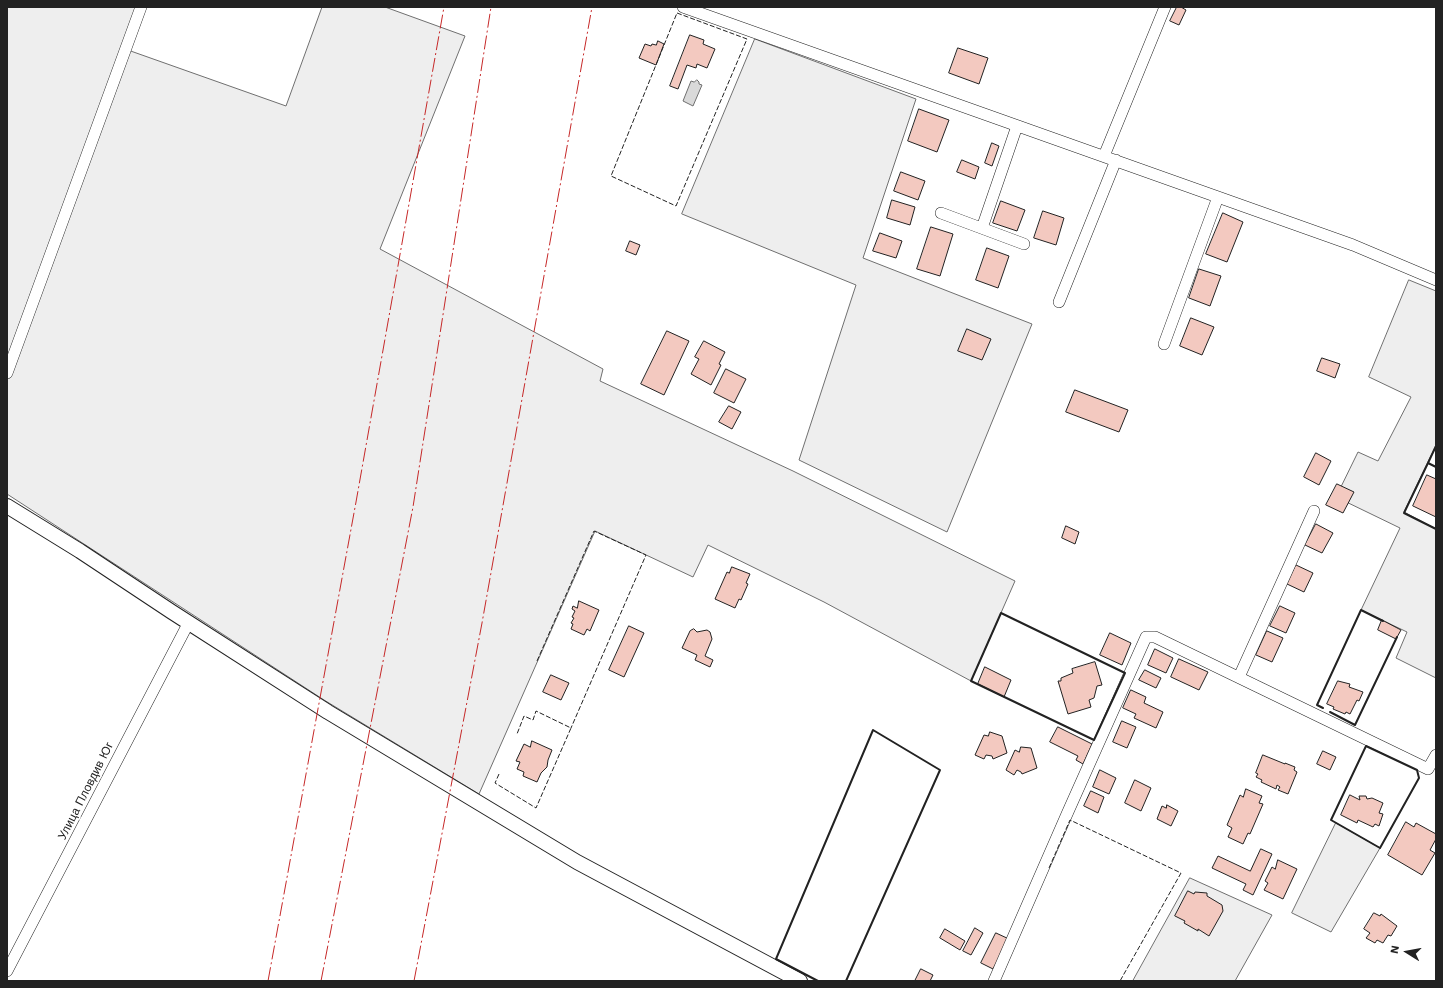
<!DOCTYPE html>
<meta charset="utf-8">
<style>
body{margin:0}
#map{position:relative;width:1443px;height:988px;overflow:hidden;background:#fff;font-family:"Work Sans",sans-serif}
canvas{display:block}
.frame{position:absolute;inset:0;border:8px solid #222;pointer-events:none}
.north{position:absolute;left:1387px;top:932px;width:40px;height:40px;-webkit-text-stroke:3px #fff;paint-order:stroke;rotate:281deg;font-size:11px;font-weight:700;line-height:16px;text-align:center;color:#222}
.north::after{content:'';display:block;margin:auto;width:14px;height:18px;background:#222;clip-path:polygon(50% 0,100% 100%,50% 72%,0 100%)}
</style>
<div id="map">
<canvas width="1443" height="988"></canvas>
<div class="frame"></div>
<div class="north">N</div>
</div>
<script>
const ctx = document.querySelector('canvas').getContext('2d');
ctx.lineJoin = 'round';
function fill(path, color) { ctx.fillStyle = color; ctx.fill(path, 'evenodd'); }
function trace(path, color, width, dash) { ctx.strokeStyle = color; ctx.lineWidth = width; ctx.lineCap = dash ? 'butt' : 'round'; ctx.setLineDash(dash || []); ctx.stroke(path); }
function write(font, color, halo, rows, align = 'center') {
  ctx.font = font + ' "Work Sans",sans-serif'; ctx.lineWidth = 3; ctx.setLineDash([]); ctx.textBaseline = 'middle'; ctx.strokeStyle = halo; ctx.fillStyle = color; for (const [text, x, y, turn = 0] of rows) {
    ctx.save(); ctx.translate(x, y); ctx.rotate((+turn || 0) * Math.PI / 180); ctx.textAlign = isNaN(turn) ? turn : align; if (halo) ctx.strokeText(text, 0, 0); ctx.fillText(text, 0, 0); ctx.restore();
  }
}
const green = new Path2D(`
 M7 7H138L125 49 286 106 322 7H385L465 36 380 249 603 369 600 381 793 471 1015 581 971 681 824 602 708 545 693 577 595 531 479 794 324 700 7 494Z
 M755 39 916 99 863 258 1032 324 947 532 799 460 856 285 682 214Z
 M1409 280 1436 291V445L1404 512 1436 529V678L1396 658 1407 632 1361 610 1400 528 1336 497 1358 452 1378 461 1411 397 1369 377Z
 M1336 823 1380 848 1331 932 1292 913Z
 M1190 878 1272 915 1235 981H1133Z`);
fill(green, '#eee');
trace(green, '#6f6f6f', 1);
const water = new Path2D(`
 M697 80 699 82V84L702 85 693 106 683 101 691 81 694 82Z`);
fill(water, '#d9d9d9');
trace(water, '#6f6f6f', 1);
const building = new Path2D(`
 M1177 7H1181L1186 10 1179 25 1170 21Z
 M690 35 704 40 703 44 715 49 707 68 697 64 696 68 687 65 678 89 670 86Z
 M658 41 664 44 656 65 639 58 645 44 651 46 652 44 656 45Z
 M958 48 988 58 979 84 949 73Z
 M919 109 949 120 937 152 908 141Z
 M992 143 999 146 992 166 985 163Z
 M962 160 979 167 975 179 957 172Z
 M901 172 925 181 918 200 894 191Z
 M892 200 915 207 910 225 887 218Z
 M1001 201 1025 210 1017 231 993 223Z
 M1043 211 1064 218 1056 245 1034 238Z
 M1223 213 1243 222 1227 262 1206 254Z
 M931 227 953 234 940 276 917 269Z
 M880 233 902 241 896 258 873 251Z
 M630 241 640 245 636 255 626 251Z
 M987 248 1009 256 998 288 976 280Z
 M1199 269 1221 276 1210 306 1189 298Z
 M1191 318 1214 327 1202 355 1180 346Z
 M967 329 991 339 982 360 958 351Z
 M667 331 689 341 664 395 641 384Z
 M704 341 725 352 719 364 721 365 711 385 691 374 699 359 695 357Z
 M1322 358 1340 364 1335 378 1317 371Z
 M726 369 746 379 734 403 714 393Z
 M1075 390 1128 410 1119 432 1066 412Z
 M729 406 741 412 732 429 719 422Z
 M1316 453 1331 461 1319 485 1304 477Z
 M1427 475 1436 479V517L1413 506Z
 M1337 484 1354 492 1343 513 1326 505Z
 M1316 524 1333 533 1322 553 1305 545Z
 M1066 526 1079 532 1075 544 1062 538Z
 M1296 565 1313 573 1304 592 1287 584Z
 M732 567 750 574 746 583 748 584 741 600 739 599 735 608 715 599 727 572 729 573Z
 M579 601 599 610 590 631 587 629 584 635 571 629 573 624 571 623 574 618 572 617 575 611 572 609 573 606 577 608Z
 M1280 606 1295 613 1286 633 1270 626Z
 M1382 620 1401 630 1396 639 1378 630Z
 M629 626 644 633 624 677 609 670Z
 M694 629 697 632 707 630 710 632 712 639 705 656 713 660 710 667 695 660 697 655 682 648 690 631Z
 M1267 631 1283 638 1272 662 1256 655Z
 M1110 633 1131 643 1122 665 1100 655Z
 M1155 649 1173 658 1166 673 1148 665Z
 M1179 659 1208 672 1199 690 1171 677Z
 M1095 662 1102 685 1097 686 1094 698 1089 700 1091 707 1068 714 1058 681H1061V678L1073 673 1072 669Z
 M985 667 1011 680 1004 697 978 684Z
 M1145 670 1161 678 1156 688 1139 680Z
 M551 675 569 683 561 700 543 692Z
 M1338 681 1350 684 1349 687 1363 692 1359 701 1357 700 1350 714 1346 712 1345 714 1333 709 1334 707 1327 704Z
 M1131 690 1146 697 1144 703 1163 712 1156 728 1134 718 1136 714 1123 708Z
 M1122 721 1136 727 1127 748 1113 742Z
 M1058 727 1092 744 1083 764 1076 760 1078 756 1050 742Z
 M990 732 1002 736 1007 753 993 759 992 756 986 755 984 759 975 755 984 735 988 736Z
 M532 741 552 750 548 760 547 767 541 773 537 782 523 776 524 772 517 769 520 762 516 761 524 744 530 747Z
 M1021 747 1031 748 1037 768 1022 774 1021 772 1017 770 1014 775 1006 770 1015 750 1019 752Z
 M1323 751 1336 757 1330 770 1317 764Z
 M1263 755 1285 764V763L1295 767 1294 770 1297 772 1288 794 1278 790 1280 787 1277 785 1276 789 1261 782 1262 780 1256 777 1258 774 1256 773Z
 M1100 770 1116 778 1109 794 1093 787Z
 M1135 780 1151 788 1141 811 1125 803Z
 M1246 789 1262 796 1259 803 1263 804 1250 834 1248 833 1243 844 1228 837 1232 828 1227 825 1240 795 1243 797Z
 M1091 791 1104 797 1098 813 1084 806Z
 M1350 795 1360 800 1359 796H1366L1367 799 1372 798 1383 803 1379 813 1383 814 1379 826 1375 824 1373 827 1358 820 1357 823 1341 815Z
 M1167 805 1178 811 1171 826 1157 819 1162 806 1166 808Z
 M1406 822 1414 827 1416 823 1436 834V839L1430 850 1435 853 1422 875 1388 855Z
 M1261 849 1272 854 1253 895 1243 890 1246 884 1212 868 1218 856 1250 871Z
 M1278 860 1297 869 1283 899 1264 890 1268 883 1265 881 1272 867 1275 869Z
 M1188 891 1194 894 1195 892 1207 893V896L1222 905 1223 911 1209 936 1198 929V931L1184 923 1185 921 1175 916Z
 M1374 913 1380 916 1381 914 1397 926 1391 936 1388 935 1383 943 1377 940 1375 943 1366 938 1370 933 1364 929Z
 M975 928 983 933 971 955 963 951Z
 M945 929 965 941 960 950 940 938Z
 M996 933 1009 939 993 969 981 963Z
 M921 969 933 975 930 981H915Z`);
fill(building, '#f3c9c0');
trace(building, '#222', 1);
const minor = new Path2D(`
 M683 7 1353 245 1436 280
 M1104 156 1165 7
 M941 213 1024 244
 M982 228 1017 126
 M1059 302 1116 160
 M1164 344 1218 197
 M7 373 141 7
 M1239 677 1314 511
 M7 971 189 622
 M994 981 1067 814 1146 637H1155L1428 769 1436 755`);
const tertiary = new Path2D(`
 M7 506 80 551 172 612 328 712 577 862 800 981`);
trace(minor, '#222', 12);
trace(tertiary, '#222', 16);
trace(minor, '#fff', 11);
trace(tertiary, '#fff', 14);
trace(new Path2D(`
 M677 13 747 39 676 206 611 176Z
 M537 661 594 531 646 555 571 728
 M499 774 495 783 536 808 571 728 536 711 533 720 524 716 517 734
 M1049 868 1070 820 1181 873 1120 981`), '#222', 1, [5, 2]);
trace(new Path2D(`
 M1428 463 1436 446
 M1436 467 1428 463 1404 513 1436 529
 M1001 613 1125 673 1094 740 971 681Z
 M1323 708 1317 705 1361 610 1383 621
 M1330 712 1355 725 1397 637
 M1366 746 1417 770 1419 778 1380 848 1331 820Z
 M818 981 776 959 873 730 940 770 846 981`), '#222', 2);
trace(new Path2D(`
 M268 981 356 502 444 7
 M321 981 413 507 491 7
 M414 981 482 623 592 7`), '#c62828', 1, [14, 3, 2, 3]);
write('12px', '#222', '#fff', [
 ["Улица Пловдив Юг",86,791,-63]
]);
</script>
